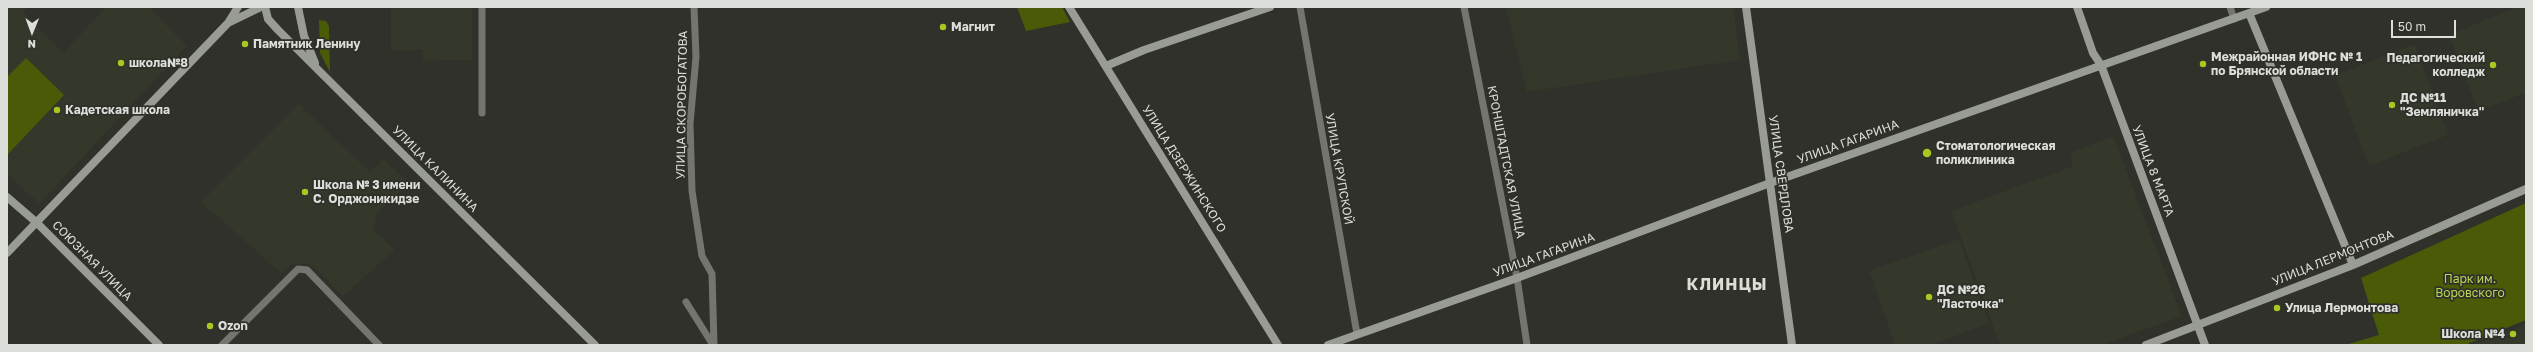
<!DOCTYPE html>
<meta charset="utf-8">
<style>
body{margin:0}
#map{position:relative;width:2533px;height:352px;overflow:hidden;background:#2f312a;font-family:"Golos Text",sans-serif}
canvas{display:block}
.frame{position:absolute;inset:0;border:8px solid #dcded9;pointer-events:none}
.north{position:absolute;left:12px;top:12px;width:40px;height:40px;-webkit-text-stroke:3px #2f312a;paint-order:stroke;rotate:181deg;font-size:11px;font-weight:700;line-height:16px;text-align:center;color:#dcded9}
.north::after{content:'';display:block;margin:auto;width:14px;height:18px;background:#dcded9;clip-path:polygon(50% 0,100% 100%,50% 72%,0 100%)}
.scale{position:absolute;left:2391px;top:20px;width:65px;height:18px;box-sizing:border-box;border:2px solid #dcded9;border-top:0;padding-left:5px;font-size:12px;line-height:14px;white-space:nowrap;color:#dcded9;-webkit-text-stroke:3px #2f312a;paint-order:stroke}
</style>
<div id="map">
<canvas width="2533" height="352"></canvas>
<div class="frame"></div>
<div class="north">N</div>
<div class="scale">50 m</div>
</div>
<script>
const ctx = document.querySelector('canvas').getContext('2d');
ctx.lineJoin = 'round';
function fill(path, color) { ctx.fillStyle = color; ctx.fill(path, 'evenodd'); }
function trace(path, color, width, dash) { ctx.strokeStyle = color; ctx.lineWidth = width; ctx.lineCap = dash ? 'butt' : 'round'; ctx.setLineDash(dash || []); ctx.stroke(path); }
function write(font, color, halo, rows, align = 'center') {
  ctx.font = font + ' "Golos Text",sans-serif'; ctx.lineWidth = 3.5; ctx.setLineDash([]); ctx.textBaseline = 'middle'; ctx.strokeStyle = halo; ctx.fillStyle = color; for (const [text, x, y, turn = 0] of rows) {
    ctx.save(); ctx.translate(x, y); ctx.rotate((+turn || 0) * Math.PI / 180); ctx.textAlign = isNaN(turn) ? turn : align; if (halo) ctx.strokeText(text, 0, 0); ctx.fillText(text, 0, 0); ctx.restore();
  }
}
fill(new Path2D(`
 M7 7H28L23 13 63 53 106 7H149L187 46 39 204 7 174Z
 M391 7H472V60L423 61V50L391 51Z
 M1506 7H1733L1740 60 1527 92Z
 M2517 7H2526V99L2523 94 2478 111 2449 35Z
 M2415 44 2448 135 2369 166 2335 75Z
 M299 104 370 172 384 159 409 183 376 215 374 231 395 250 343 296 312 265 293 263 281 273 201 202Z
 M2113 136 2182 316 2102 345H2000L1951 211 2073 166 2070 153Z
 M1959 239 1989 323 1932 345H1895L1869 271Z
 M2526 324V345H2473Z`), '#33382a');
fill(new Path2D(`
 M1017 7H1062L1070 22 1026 31Z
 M319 20 326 21 329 26 330 72 320 53Z
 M26 58 64 95 8 154 7 77Z
 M2526 203V320L2469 343V345H2345L2379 335 2361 278Z`), '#4a5b08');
trace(new Path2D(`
 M482 7V113
 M694 7 696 57 690 124 692 191 702 256 712 274 714 345
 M1300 7 1357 334
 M1464 7 1517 278 1527 345
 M2230 7 2234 19
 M686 302 713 345
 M222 345 298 269 307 270 379 345`), '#747571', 7);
trace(new Path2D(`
 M265 7 268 19 278 30 595 345
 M298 7 304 36 315 63
 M1069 7 1278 345
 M1746 7 1792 345
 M2077 7 2093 53 2101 65 2205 345
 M2249 13 2353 265
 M228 23 261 7
 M1106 66 1144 50 1270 7
 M7 197 36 222 159 345
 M7 253 228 23 238 7
 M1328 345 1517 278 1770 183 2266 7
 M2146 345 2353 265 2526 189`), '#999b95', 8);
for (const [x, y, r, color] of [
 [943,27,4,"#a6c821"],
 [245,44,4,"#a6c821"],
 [121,63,4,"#a6c821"],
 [2203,64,4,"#a6c821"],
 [2493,65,4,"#a6c821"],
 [2392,105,4,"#a6c821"],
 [57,110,4,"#a6c821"],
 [1927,153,5,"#a6c821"],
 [305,192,4,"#a6c821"],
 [1929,297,4,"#a6c821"],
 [2277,308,4,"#a6c821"],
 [210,326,4,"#a6c821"],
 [2513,334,4,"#a6c821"]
]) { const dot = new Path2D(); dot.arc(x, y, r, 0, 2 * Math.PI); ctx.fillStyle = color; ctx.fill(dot); trace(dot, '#2f312a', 1.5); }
write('bold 12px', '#dcded9', '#2f312a', [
 ["Магнит",951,27],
 ["Памятник Ленину",253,44],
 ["Межрайонная ИФНС № 1",2211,57],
 ["по Брянской области",2211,71],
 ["Педагогический",2485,58,"right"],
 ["колледж",2485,72,"right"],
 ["школа№8",129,63],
 ["ДС №11",2400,98],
 ["\"Земляничка\"",2400,112],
 ["Кадетская школа",65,110],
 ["Стоматологическая",1936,146],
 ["поликлиника",1936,160],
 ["Школа № 3 имени",313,185],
 ["С. Орджоникидзе",313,199],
 ["ДС №26",1937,290],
 ["\"Ласточка\"",1937,304],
 ["Улица Лермонтова",2285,308],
 ["Ozon",218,326],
 ["Школа №4",2505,334,"right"]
], 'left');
write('12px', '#dcded9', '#2f312a', [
 ["УЛИЦА СКОРОБОГАТОВА",682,105,-89],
 ["УЛИЦА ГАГАРИНА",1848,142,-20],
 ["КРОНШТАДТСКАЯ УЛИЦА",1506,162,79],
 ["УЛИЦА КАЛИНИНА",435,169,45],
 ["УЛИЦА ДЗЕРЖИНСКОГО",1184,169,58],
 ["УЛИЦА КРУПСКОЙ",1339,169,80],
 ["УЛИЦА 8 МАРТА",2153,171,69],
 ["УЛИЦА СВЕРДЛОВА",1781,174,82],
 ["УЛИЦА ГАГАРИНА",1544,255,-20],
 ["УЛИЦА ЛЕРМОНТОВА",2333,258,-22],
 ["СОЮЗНАЯ УЛИЦА",92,261,45]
]);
write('12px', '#b7d755', '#2f312a', [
 ["Парк им.",2470,279],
 ["Воровского",2470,293]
]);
ctx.letterSpacing = '1px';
write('bold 16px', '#dcdfd5', '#2f312a', [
 ["КЛИНЦЫ",1727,285]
]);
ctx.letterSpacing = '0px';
</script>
